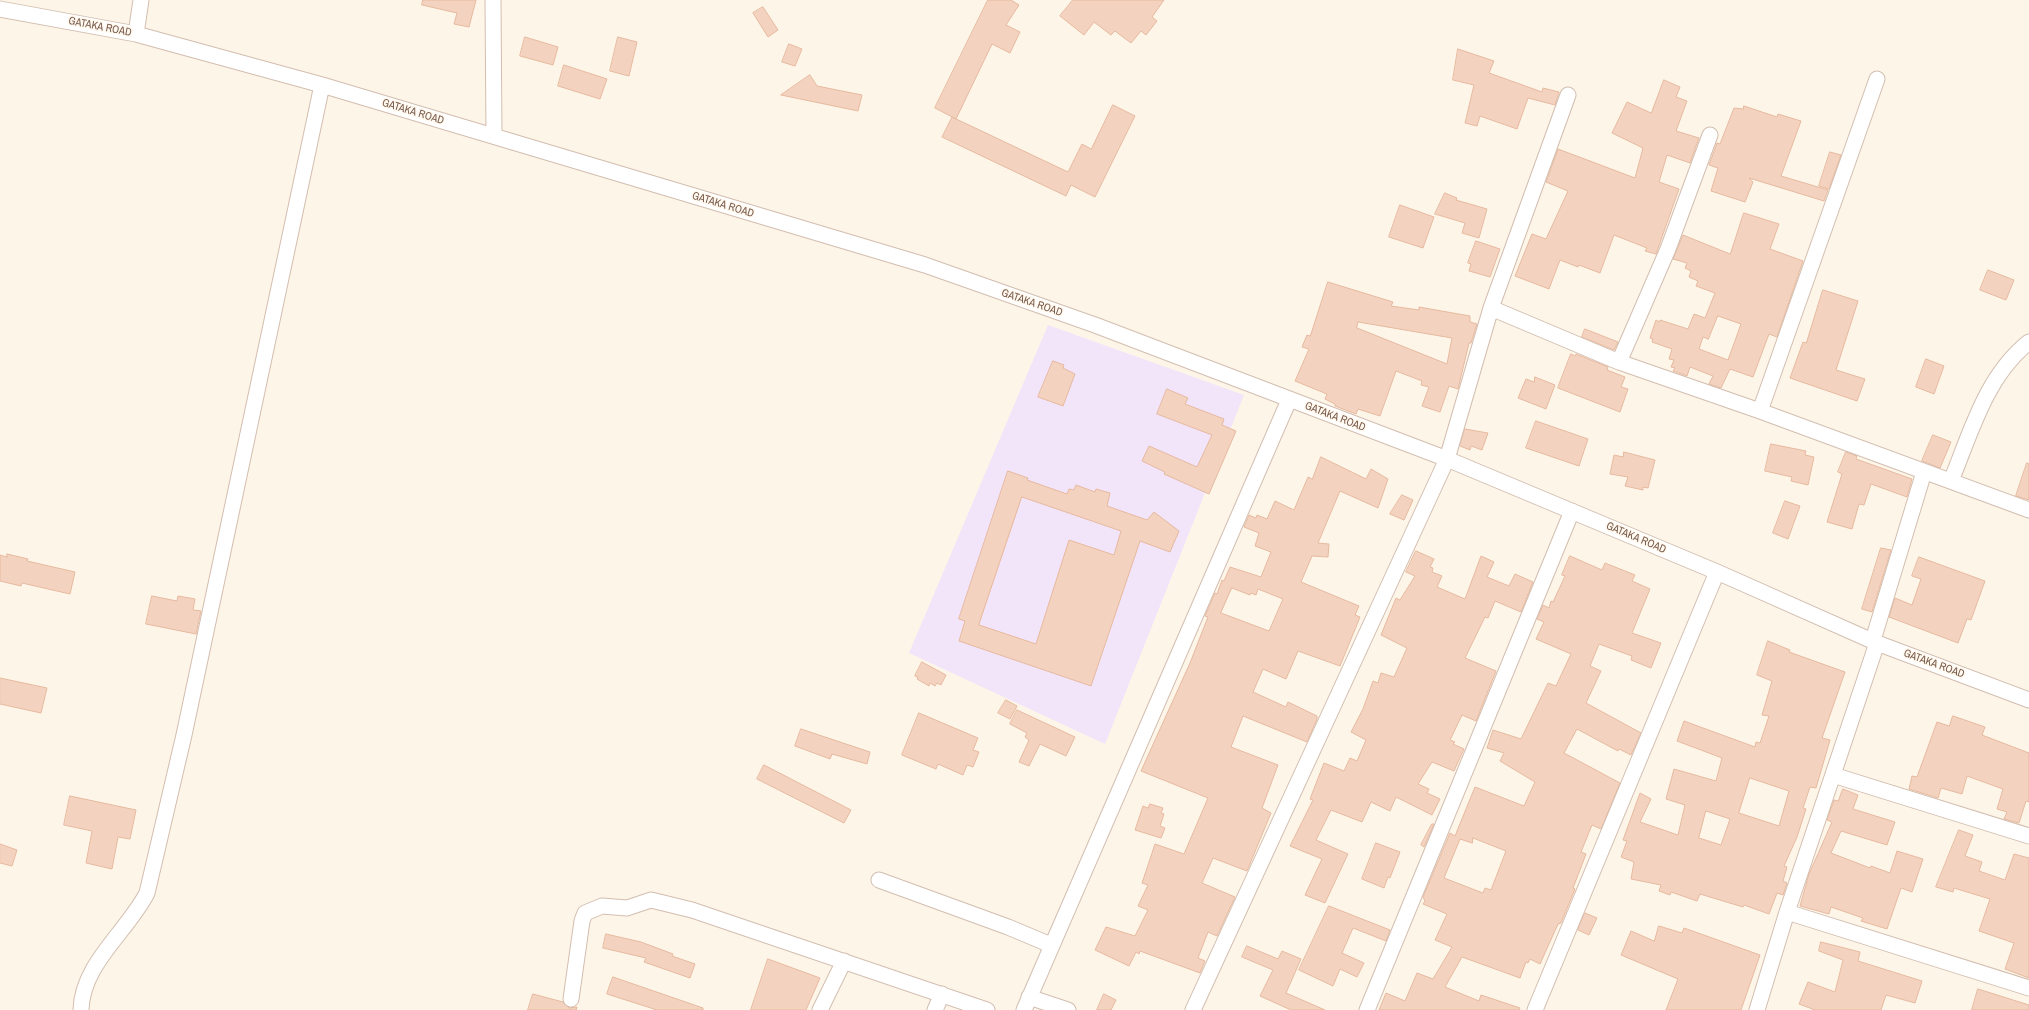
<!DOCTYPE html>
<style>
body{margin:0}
canvas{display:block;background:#fdf5e8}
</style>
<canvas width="2029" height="1010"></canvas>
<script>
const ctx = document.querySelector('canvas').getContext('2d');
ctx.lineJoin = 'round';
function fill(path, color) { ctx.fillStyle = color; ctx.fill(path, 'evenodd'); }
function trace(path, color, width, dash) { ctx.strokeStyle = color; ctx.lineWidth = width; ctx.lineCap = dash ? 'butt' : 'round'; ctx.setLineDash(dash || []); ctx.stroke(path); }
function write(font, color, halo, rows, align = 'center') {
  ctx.font = font + ' "Archivo Narrow",sans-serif'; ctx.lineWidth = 3; ctx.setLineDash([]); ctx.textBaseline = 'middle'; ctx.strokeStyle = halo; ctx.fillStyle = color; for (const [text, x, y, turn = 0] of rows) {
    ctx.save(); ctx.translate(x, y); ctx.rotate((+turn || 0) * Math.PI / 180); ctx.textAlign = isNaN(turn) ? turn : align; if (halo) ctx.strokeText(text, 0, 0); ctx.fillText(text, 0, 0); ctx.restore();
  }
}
fill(new Path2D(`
 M1048 325 1244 395 1105 744 909 653Z`), '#f2e5fa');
const building = new Path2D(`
 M423 0H476L469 27 454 24 457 13 422 5Z
 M988 0H1011L1019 5 1006 25 1020 32 1010 53 992 44 956 119 935 108Z
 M1073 0H1164L1152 17 1157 21 1146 35 1141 31 1131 43 1115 31 1111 35 1094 22 1084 35 1060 16Z
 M763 7 778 30 768 37 753 13Z
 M525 37 558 47 553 65 520 56Z
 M618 37 637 42 629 76 610 71Z
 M789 44 802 49 795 66 782 62Z
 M1458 49 1494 61 1489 73 1542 92 1543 88 1559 92 1555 105 1528 98 1517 129 1480 116 1477 126 1465 123 1474 85 1453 80Z
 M564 65 607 79 600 99 558 86Z
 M810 75 817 86 862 95 858 111 781 95Z
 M1664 80 1680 87 1676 97 1687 101 1676 131 1699 138 1690 163 1667 155 1659 182 1679 189 1656 254 1645 251 1647 248 1614 235 1600 273 1579 265 1578 267 1560 260 1549 289 1515 276 1532 234 1546 239 1568 191 1546 182 1558 149 1635 178 1643 148 1612 133 1627 102 1651 113Z
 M1113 105 1135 116 1095 197 1071 185 1066 196 942 137 952 117 1068 172 1082 144 1091 149Z
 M1744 106 1777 117 1778 114 1801 121 1781 176 1828 190 1824 201 1749 178 1753 182 1745 202 1711 191 1718 168 1709 165 1717 143 1720 144 1734 108 1743 109Z
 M1830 152 1841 155 1829 189 1819 186Z
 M1445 193 1457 198 1456 200 1487 209 1479 238 1462 233 1465 223 1435 214Z
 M1400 205 1434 217 1423 248 1389 237Z
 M1744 213 1779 224 1770 249 1803 261 1777 337 1769 334 1753 377 1730 369 1721 388 1709 384 1713 376 1690 367 1687 376 1673 371 1675 368 1671 367 1674 360 1669 359 1672 349 1652 342 1653 339 1650 338 1656 320 1659 322 1660 320 1688 329 1694 314 1705 318 1715 293 1696 286 1698 281 1689 277 1691 271 1685 268 1687 263 1673 259 1683 235 1730 254ZM1718 316 1741 324 1728 360 1699 349 1703 337 1708 339Z
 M1476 241 1500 249 1490 277 1469 271 1471 264 1468 263Z
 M1988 270 2014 280 2006 300 1980 290Z
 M1328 282 1393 302 1391 306 1419 310V307L1470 316V322L1477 324 1471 343H1469L1458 389 1449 386 1440 412 1422 406 1429 387 1421 385 1422 381 1396 371 1380 416 1358 409 1356 414 1335 406V404L1325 399 1327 394 1295 381 1309 349 1302 347 1307 335 1310 336ZM1358 322 1452 338 1447 364 1357 328Z
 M1823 290 1858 301 1836 370 1865 379 1857 401 1790 378 1803 342 1806 343Z
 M1585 329 1618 342 1614 350 1582 337Z
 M1571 354 1575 356 1576 354 1608 367 1607 370 1625 377 1621 387 1628 389 1620 412 1558 388Z
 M1926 359 1944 366 1934 394 1916 387Z
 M1053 361 1064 365 1063 368 1075 374 1063 406 1038 397Z
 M1535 377 1555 385 1546 409 1518 398 1526 379 1534 382Z
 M1167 389 1188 398 1185 404 1224 419 1222 425 1236 431 1209 494 1164 474 1165 472 1142 461 1149 446 1197 467 1212 435 1157 414Z
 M1536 421 1588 439 1579 466 1526 448Z
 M1465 429 1488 433 1482 450 1471 446 1470 450 1460 446Z
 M1933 435 1951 442 1940 468 1922 461Z
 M1771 444 1806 451 1805 455 1814 457 1808 485 1791 481 1792 477 1765 471Z
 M1624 452 1655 460 1648 488 1643 487V490L1625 486 1628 477 1610 474 1614 455 1623 457Z
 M1846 452 1857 456 1856 459 1912 479 1907 497 1871 484 1864 505 1859 504 1852 529 1827 522 1842 474 1838 472Z
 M1321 457 1366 479 1371 469 1388 479 1378 508 1340 491 1318 543 1329 544 1328 557 1312 556 1301 582 1359 606 1355 615 1360 617 1340 666 1298 651 1286 679 1263 669 1253 692 1286 707 1288 702 1317 716V719L1307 742 1243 716 1231 747 1278 765 1262 808 1271 813 1247 871 1213 858 1202 883 1235 897 1217 936 1208 932 1198 958 1205 961 1200 973 1140 951 1139 954 1136 952 1129 966 1095 950 1106 927 1135 936 1148 910 1138 906 1148 885 1142 883 1155 844 1184 854 1208 798 1141 771 1190 663 1208 617 1205 616 1215 593 1217 594 1222 580 1224 581 1230 567 1261 577 1271 552 1255 546 1259 533 1244 527 1249 515 1256 518 1257 515 1267 519 1275 501 1294 510 1308 477 1312 479ZM1232 588 1250 595 1251 593 1256 595 1258 589 1283 599 1269 631 1221 613Z
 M2027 463 2029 464V500L2016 496Z
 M1008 471 1028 478 1027 480 1067 494 1069 489 1074 490 1076 485 1095 492 1096 489 1110 493 1107 506 1147 520 1154 512 1179 531 1170 552 1140 541 1091 686 959 641 965 621 959 619ZM1022 497 1121 531 1114 555 1069 540 1036 644 979 625Z
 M1402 495 1413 500 1404 520 1390 514Z
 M1785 501 1800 506 1788 539 1773 533Z
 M1881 548 1891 550 1872 612 1862 609Z
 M1416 551 1434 559 1430 567 1433 568 1432 572 1442 576 1437 587 1465 599 1481 556 1494 562 1487 577 1509 586 1515 574 1533 582 1521 612 1495 601 1488 618 1485 617 1465 658 1496 671 1476 721 1462 715 1450 740 1455 742 1453 744 1464 749 1454 771 1432 762 1418 784 1429 789 1427 793 1440 799 1432 815 1396 797 1390 811 1371 802 1362 822 1331 810 1316 840 1348 854 1325 903 1305 895 1322 859 1290 846 1313 800 1310 799 1324 763 1344 771 1350 758 1357 761 1366 740 1351 732 1363 709 1373 681 1378 683 1381 673 1394 677 1407 648 1381 635 1396 598 1400 600 1415 576 1406 572Z
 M7 554 28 559 27 561 75 572 70 594 22 583 21 586 0 581V555L7 557Z
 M1570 556 1602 570 1605 563 1635 575 1632 581 1650 589 1632 633 1661 643 1651 668 1631 660 1632 656 1599 644 1590 666 1601 671 1586 703 1641 733 1631 755 1619 749 1618 751 1577 729 1564 753 1620 783 1601 829 1592 825 1581 852 1586 854 1573 888 1575 889 1561 923 1558 924 1540 964 1530 959 1528 963 1526 962 1520 978 1462 957 1445 987 1479 1001 1481 995 1520 1008 1519 1010H1379L1386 993 1405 1001 1417 973 1433 979 1452 947 1435 940 1447 914 1423 904 1425 901 1423 897 1450 833 1455 836 1475 787 1524 806 1535 782 1500 761 1504 753 1487 748 1493 730 1521 739 1548 683 1556 686 1571 654 1536 639 1544 622 1537 619 1543 605 1549 608 1551 601 1553 602 1565 576 1562 575ZM1473 838 1506 851 1491 890 1485 888 1483 893 1444 878 1460 839 1472 843Z
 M1919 557 1985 581 1971 620 1967 619 1958 643 1889 617 1895 598 1912 605 1921 579 1912 576Z
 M152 596 177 601 178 596 195 599 193 610 201 611 196 634 146 624Z
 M1768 641 1790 650 1789 652 1845 672 1822 738 1830 740 1816 788 1810 787 1803 808 1806 809 1797 837 1784 866 1787 867 1783 881 1787 883 1783 895 1777 893 1769 914 1744 905 1743 907 1700 894 1697 901 1671 892 1670 895 1659 891 1661 885 1631 879 1634 862 1621 857 1627 841 1623 840 1640 793 1651 799 1640 822 1678 835 1685 805 1666 799 1674 769 1716 781 1722 758 1677 741 1684 721 1755 747 1756 742 1760 743 1769 716 1762 715 1772 681 1757 675ZM1750 778 1789 791 1779 826 1739 813ZM1706 811 1730 819 1721 845 1699 838Z
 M922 662 946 675 941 685 937 683 935 686 930 683 929 686 917 679 918 677 915 676Z
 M0 678 47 688 41 713 0 704Z
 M1006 700 1017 706 1010 719 998 713Z
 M1017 710 1075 737 1066 756 1040 744 1029 766 1019 762 1029 740 1025 737 1027 733 1010 724Z
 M919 713 978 738 973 750 979 752 973 767 967 765 963 775 938 764 936 769 902 755Z
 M1953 716 1985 727 1982 735 2029 753V802L2026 801 2019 823 2004 819 2007 812 1997 809 2003 789 1967 776 1962 794 1941 788 1938 798 1909 789 1912 776 1917 777 1937 722 1949 726Z
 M801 729 870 752 867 764 832 754 830 759 795 746Z
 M764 765 851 810 844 823 757 779Z
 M1843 789 1858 795 1853 809 1895 822 1887 845 1841 831 1831 853 1870 868 1871 866 1890 873 1897 851 1923 859 1912 892 1901 888 1887 929 1861 921 1863 918 1831 907 1829 914 1800 906 1809 874 1832 822 1827 820 1834 800 1838 801Z
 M70 796 136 810 130 839 118 837 112 869 86 863 92 831 64 825Z
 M1150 804 1163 808 1161 813 1164 814 1160 826 1165 828 1161 838 1135 830 1143 806 1148 808Z
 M1432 824H1434L1424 847 1421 845Z
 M1959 830 1973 835 1965 856 1982 862 1979 871 2005 880 2014 854 2029 858V978L2005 969 2014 943 1979 931 1990 899 1954 888 1953 892 1936 887Z
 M1376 843 1400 852 1390 878 1388 877 1384 888 1362 879Z
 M0 844 17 850 12 866 0 863Z
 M1329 906 1390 930 1386 941 1353 928 1342 953 1364 963 1357 977 1340 969 1333 986 1299 970Z
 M1585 913 1597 918 1589 935 1578 930Z
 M1659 926 1682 933 1684 928 1760 955 1741 1010H1666L1678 979 1621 955 1631 931 1654 941Z
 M606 934 641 942 673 954 672 956 695 964 690 978 644 962 646 958 603 948Z
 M1821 942 1860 952 1858 961 1922 981 1915 1003 1886 995 1881 1010H1815L1799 1004 1808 982 1835 992 1843 960 1819 951Z
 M1247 946 1278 959 1282 951 1301 959 1286 993 1325 1010H1291L1260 996 1273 970 1242 957Z
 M768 959 820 978 806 1010H751Z
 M613 977 703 1008V1010H657L607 994Z
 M1978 989 2029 1005V1010H1972Z
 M533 994 563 1002 569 1008 577 1007 576 1010H528Z
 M1104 994 1116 1000 1111 1010H1097Z`);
fill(building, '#f3d3bf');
trace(building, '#e7b99f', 1);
const minor = new Path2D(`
 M493 0 494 136
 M0 9 136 34 322 85 925 265 1095 325 1447 459 1717 572 1877 643 2029 700
 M136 34 141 0
 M1491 308 1619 362 1760 411 2029 510
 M1619 362 1668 249 1710 135
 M1760 411 1877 79
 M1951 481C1971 432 1986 376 2029 342
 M1873 640 1924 472
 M1833 775 2029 836
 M879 880 1008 927 1051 945
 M1787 912 2029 988
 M1029 997 1068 1010
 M571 999 582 921 585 913 602 906 627 908 651 900 692 910 987 1010
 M81 1010C82 964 127 932 147 893L184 735 322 85
 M820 1010 844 961
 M935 1010 942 994
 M1024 1010 1289 400
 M1193 1010 1447 459 1491 308 1568 95
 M1367 1010 1572 511
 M1535 1010 1717 572
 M1757 1010 1787 912 1877 643`);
trace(minor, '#d3beb0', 17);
trace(minor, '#fff', 15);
write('11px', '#795a4b', '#fff9ef', [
 ["GATAKA ROAD",100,27,11],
 ["GATAKA ROAD",413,112,17],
 ["GATAKA ROAD",723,205,17],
 ["GATAKA ROAD",1032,303,19],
 ["GATAKA ROAD",1335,417,21],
 ["GATAKA ROAD",1636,538,23],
 ["GATAKA ROAD",1934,664,20]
]);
</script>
